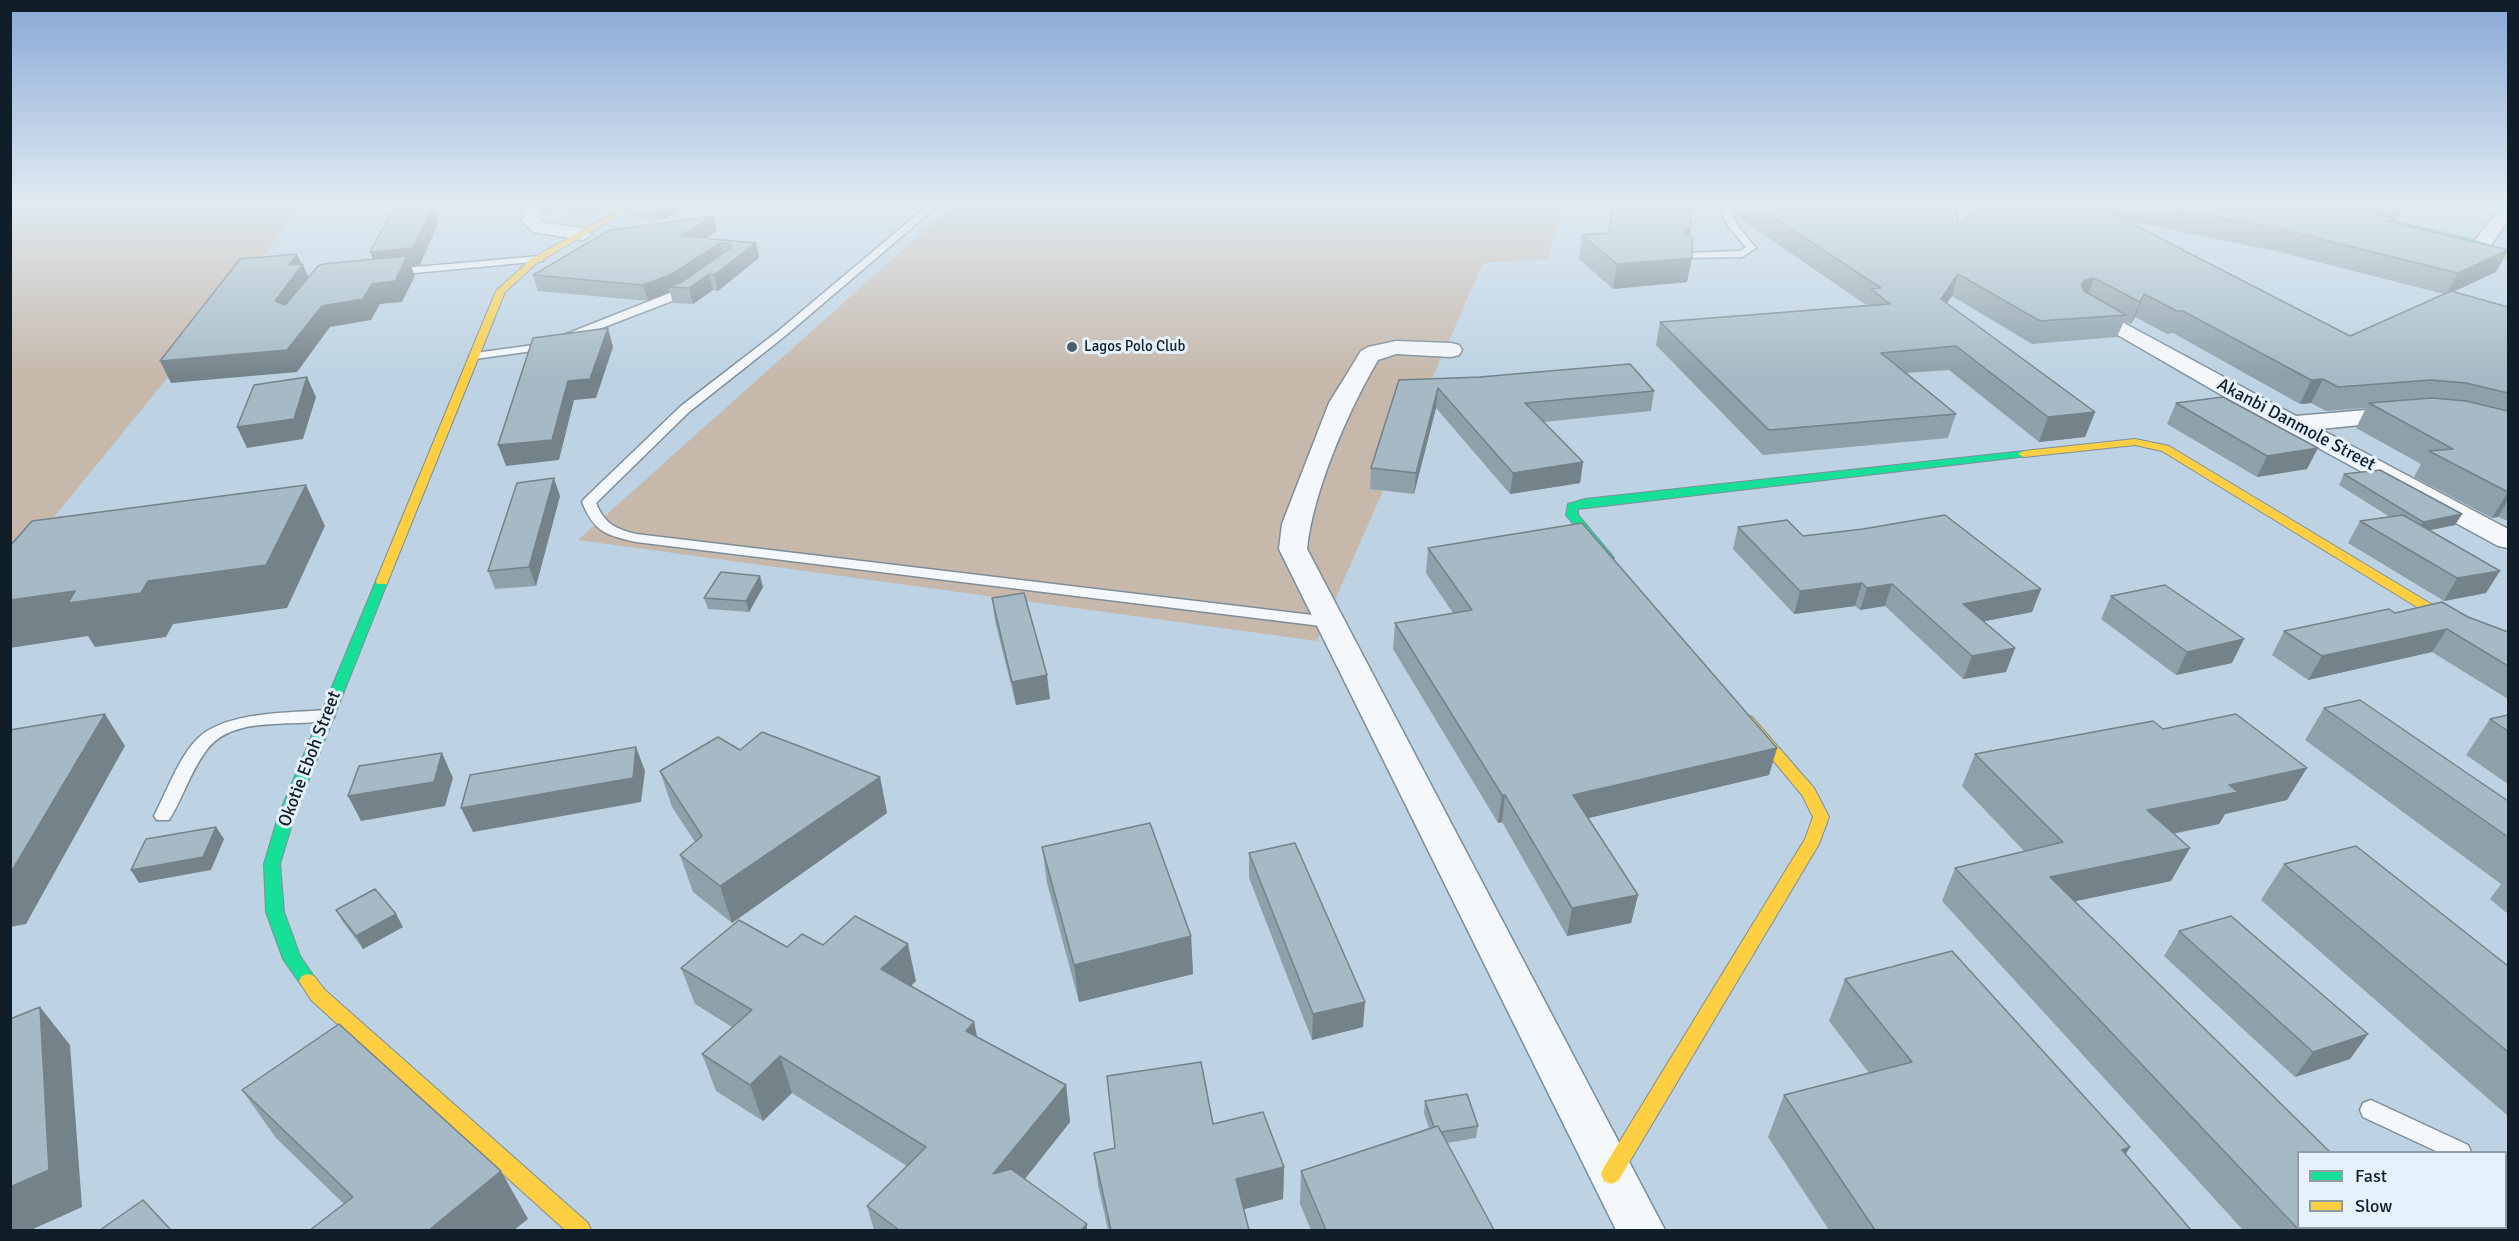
<!DOCTYPE html>
<style>
body{margin:0}
#map{position:relative;width:2519px;height:1241px;overflow:hidden;background:#bdd3e3;font-family:Signika,sans-serif}
canvas{display:block}
.frame{position:absolute;inset:0;border:12px solid #0f1e29;pointer-events:none}
.legend{position:absolute;left:2297px;top:1151px;width:210px;height:78px;box-sizing:border-box;background:#e6f2fb;border:2px solid #909da7;margin:0;padding:8px 10px;list-style:none;font-size:18px;color:#0f1e29}
.legend li{display:flex;align-items:center;gap:12px;height:30px}
.legend b{width:30px;border:2px solid #909da7}
</style>
<div id="map">
<canvas width="2519" height="1241"></canvas>
<div class="frame"></div>
<ul class="legend">
<li><b style="height:8px;background:#16e098"></b>Fast</li>
<li><b style="height:8px;background:#ffcf43"></b>Slow</li>
</ul>
</div>
<script>
const ctx = document.querySelector('canvas').getContext('2d');
ctx.lineJoin = 'round';
function fill(path, color) { ctx.fillStyle = color; ctx.fill(path, 'evenodd'); }
function trace(path, color, width, dash) { ctx.strokeStyle = color; ctx.lineWidth = width; ctx.lineCap = dash ? 'butt' : 'round'; ctx.setLineDash(dash || []); ctx.stroke(path); }
function write(font, color, halo, rows, align = 'center') {
  ctx.font = font + ' Signika,sans-serif'; ctx.lineWidth = 6; ctx.setLineDash([]); ctx.textBaseline = 'middle'; ctx.strokeStyle = halo; ctx.fillStyle = color; for (const [text, x, y, turn = 0] of rows) {
    ctx.save(); ctx.translate(x, y); ctx.rotate((+turn || 0) * Math.PI / 180); ctx.textAlign = isNaN(turn) ? turn : align; if (halo) ctx.strokeText(text, 0, 0); ctx.fillText(text, 0, 0); ctx.restore();
  }
}
fill(new Path2D(`
 M10 202H301L253 273 10 571Z
 M956 202H1566L1547 259 1483 263 1317 641 578 540Z`), '#c6b8ab');
const lane = new Path2D(`
 M932 202H942L785 336 689 412 596 503C604 523 615 529 636 534L1329 617 1337 622 1334 625 1329 627 636 542C606 535 594 532 582 502L584 499 681 406 777 332Z
 M1717 202H1726L1737 225 1756 248 1742 257 1683 258 1681 256 1686 253 1740 251 1746 247 1728 226Z
 M540 256 543 257V261L393 275 388 272 393 269Z
 M690 285 695 288 685 296 547 349 475 359 469 356 475 353 541 344Z
 M327 710 335 715 333 719C294 729 233 713 206 751 190 772 183 798 169 820H157L154 816C167 791 178 759 197 739 225 711 290 713 327 710Z
 M2371 1100 2468 1145 2471 1152H2438L2363 1117 2360 1110 2363 1103Z
 M2506 1164 2508 1165V1188L2506 1187Z`);
const street = new Path2D(`
 M526 202H544L540 220 544 223 583 228 592 234 583 240 539 233 533 232 522 221Z
 M2508 205V221L2485 253H2471L2469 249 2471 245 2502 206Z
 M2085 302 2296 416 2401 407 2409 409 2413 414 2409 419 2401 421 2320 429 2508 529V548L2498 546 2225 397 2078 312 2075 308 2078 304Z
 M1396 341 1451 343 1459 345 1462 350 1459 355 1451 357 1396 354 1378 360C1348 411 1313 491 1307 549L1665 1230H1616L1279 549 1282 524 1329 403 1361 351 1368 347Z`);
const fast = new Path2D(`
 M2294 202H2310L2487 243 2483 246Z
 M2024 451 2030 454 2028 456 1578 509V515L1614 558 1608 562 1604 561 1566 515 1568 504 1585 499Z
 M382 577 388 581 294 817 280 864 284 912 300 956 317 981 314 986 308 988 302 986 283 959 266 912 264 864 278 817 376 581Z`);
const slow = new Path2D(`
 M632 202H642L537 263 505 292 388 581 387 584H377L376 581 496 291 531 259Z
 M2460 243 2508 254V258L2457 248V244Z
 M2135 439 2169 446 2471 628 2508 643V652L2461 634 2162 451 2135 445 2024 457 2018 454 2024 451Z
 M1747 715 1752 717 1814 788 1829 817 1819 844 1618 1181 1611 1184 1604 1181 1601 1174 1604 1167 1805 839 1813 817 1802 795 1742 723 1740 720 1742 717Z
 M308 974 314 976 325 990 588 1223 591 1230H565L311 1000 299 981 302 976Z`);
trace(lane, '#7d8e9a', 3);
trace(street, '#7d8e9a', 3);
trace(fast, '#7d8e9a', 2);
trace(slow, '#7d8e9a', 2);
fill(lane, '#f5f8fb');
fill(street, '#f5f8fb');
fill(fast, '#16e098');
fill(slow, '#ffcf43');
fill(new Path2D(`
 M509 202H524L522 208 511 207Z
 M544 202H618L595 214 546 210Z
 M623 202H690L663 220 627 217Z
 M1730 202H1955L1959 227 1979 202H2408L2392 222 2508 250 2496 272 2453 292 2508 307V521L2498 517 2492 518 2414 477 2421 464 2356 428 2366 408 2326 411 2311 403 2300 404 2173 333 2167 334 2135 317 2131 324 2124 321 2117 337 2032 344 1952 296 1946 303 2095 412 2085 437 2039 442 1949 370 1907 373 1956 414 1948 438 1763 455 1656 345 1660 322 1866 305 1735 215 1730 204ZM2124 220 2275 251 2444 294 2350 336Z
 M713 216 717 231 705 238 756 243 759 258 718 291 713 290 693 304 673 303 670 292 648 301 538 291 533 275Z
 M1691 227 1690 236 1687 282 1613 289 1579 259 1582 235Z
 M1399 380 1654 391 1651 411 1543 422 1583 462 1580 483 1510 494 1436 408 1414 494 1370 489 1371 468Z
 M2176 403 2307 469 2257 477 2167 424Z
 M2344 474 2462 514 2455 525 2430 530 2486 593 2444 601 2348 543 2360 521 2390 517 2339 485Z
 M560 496 536 586 495 589 488 571Z
 M1738 527 1803 536 2041 589 2032 612 1984 621 2015 648 2006 672 1963 679 1885 606 1860 610 1855 606 1794 614 1733 549Z
 M1428 548 1777 748 1769 775 1588 818 1638 895 1631 923 1567 936 1502 822 1498 823 1393 649 1395 623 1453 613 1426 573Z
 M763 587 749 612 708 609 704 598Z
 M2111 596 2232 663 2176 675 2101 619Z
 M992 598 1050 699 1016 705 995 621Z
 M2395 613 2468 617 2508 632V699L2432 652 2308 680 2272 655 2284 631Z
 M2324 708 2508 801V914L2490 899 2501 884 2305 740Z
 M2508 715V784L2466 755 2490 719Z
 M2163 729 2287 800 2225 814 2219 824 2173 834 2171 881 2075 901 2298 1152 2404 1230H2243L1942 901 1955 868 2025 852 1962 786 1975 754Z
 M740 750 880 777 887 813 732 923 693 892 680 855 695 842 672 807 660 771Z
 M1042 847 1191 936 1193 974 1079 1002 1047 883Z
 M1249 853 1363 1027 1312 1040 1249 878Z
 M2284 864 2508 966V1116L2261 900Z
 M336 910 396 914 403 927 363 949 343 922Z
 M2179 931 2368 1034 2350 1059 2295 1077 2164 956Z
 M823 945 916 981 911 986 974 1022 977 1037 1066 1085 1070 1122 1025 1179 1087 1224V1230H874L867 1206 907 1166 792 1093 763 1121 716 1091 702 1054 732 1027 695 1004 681 968Z
 M1845 979 2130 1147 2125 1154 2191 1230H1829L1768 1137 1784 1095 1869 1073 1829 1021Z
 M1107 1076 1213 1124 1284 1167 1283 1199 1244 1209 1249 1230H1108L1098 1185 1094 1153 1115 1148Z
 M242 1090 501 1171 528 1219 344 1204 276 1138Z
 M1425 1101 1478 1126 1476 1138 1447 1143 1494 1230H1311L1300 1204 1301 1171 1429 1128 1424 1113Z`), '#8ea0a9');
fill(new Path2D(`
 M591 202H618L595 214Z
 M660 202H690L663 220 658 203Z
 M2408 202 2392 223 2402 203Z
 M433 204 439 221 420 265 411 266 415 276 402 302 380 304 371 320 330 327 297 372 171 383 160 361 322 306 377 270 370 252Z
 M713 216 717 231 685 251 681 236Z
 M1691 227 1687 251 1683 232Z
 M720 243 724 258 680 287H669L670 292 648 301 643 285Z
 M756 243 759 258 718 291 714 275Z
 M2508 250 2496 272 2446 295 2458 273Z
 M297 254 302 265 303 264 311 284 284 322 275 301 289 265Z
 M1692 258 1687 282 1613 289 1617 264Z
 M709 274 713 290 693 304 689 288Z
 M1958 274 1952 296 1934 322 1941 299Z
 M2094 278 2086 300 2081 284 2085 280Z
 M2144 294 2135 317 2131 324 2140 302Z
 M608 328 613 347 596 398 574 400 559 460 506 466 498 445 568 381Z
 M307 377 316 397 303 439 247 448 237 427Z
 M2323 379 2311 403 2300 404 2311 380Z
 M1438 388 1436 408 1414 494 1416 473Z
 M2095 412 2085 437 2039 442 2048 417Z
 M2318 448 2307 469 2257 477 2267 456Z
 M1583 462 1580 483 1510 494 1513 473Z
 M554 478 560 496 536 586 529 567Z
 M306 485 325 526 287 608 173 624 166 637 95 647 88 636 10 648V600Z
 M2508 492V500L2498 517 2492 518Z
 M2462 514 2455 525 2416 533 2423 522Z
 M2500 571 2486 593 2444 601 2457 578Z
 M760 576 763 587 749 612 746 601Z
 M1862 583 1855 606 1794 614 1800 591Z
 M1892 584 1885 606 1860 610 1867 588Z
 M2041 589 2032 612 1955 627 1963 604Z
 M2447 629 2432 652 2308 680 2322 656Z
 M2244 639 2232 663 2176 675 2187 652Z
 M2015 648 2006 672 1963 679 1972 656Z
 M1047 675 1050 699 1016 705 1012 682Z
 M105 714 125 746 26 924 10 927V874Z
 M636 747 645 771 641 802 473 832 461 808Z
 M1777 748 1769 775 1568 823 1573 795Z
 M442 753 453 778 445 806 361 821 348 796Z
 M2307 768 2287 800 2225 814 2219 824 2130 842 2147 810 2229 785Z
 M880 777 887 813 732 923 720 886Z
 M1502 795H1505L1502 822 1498 823Z
 M216 827 224 839 211 870 139 883 131 870Z
 M2190 848 2171 881 2034 910 2050 877Z
 M1638 895 1631 923 1567 936 1572 908Z
 M396 914 403 927 363 949 356 936Z
 M1191 936 1193 974 1079 1002 1074 965Z
 M908 944 916 981 890 1005 881 969Z
 M1365 1002 1363 1027 1312 1040 1313 1014Z
 M40 1007 70 1045 82 1207 31 1230H10V1187Z
 M974 1022 981 1058 966 1031Z
 M2368 1034 2350 1059 2295 1077 2313 1052Z
 M780 1056 792 1093 763 1121 750 1085Z
 M1066 1085 1070 1122 1000 1210 993 1174Z
 M2130 1147 2104 1189 2122 1150Z
 M1284 1167 1283 1199 1237 1211 1236 1179Z
 M501 1171 528 1219 514 1230H429Z
 M1087 1224V1230H1081Z`), '#748289');
const building = new Path2D(`
 M1613 202H1691V227L1683 232 1686 236H1692V258L1617 264 1582 235 1609 233Z
 M1750 202H1955L1959 227 1979 202H2090L2350 336 2451 291 2508 307V393L2466 383 2431 380 2338 387 2323 379 2311 380 2183 311H2177L2144 294 2140 302 2094 278 2085 280 2081 284 2084 291 2126 315 2040 321 1958 274 1941 299 2095 412 2048 417 1956 346 1881 353 1956 414 1769 430 1660 322 1890 304 1871 289 1881 288Z
 M2145 202H2322L2391 217 2388 221 2508 250 2458 273 2284 230Z
 M433 204 413 248 370 252 394 208Z
 M713 216 681 236 756 243 714 275 709 274 689 288 669 287 682 282 731 248 730 244 720 243 672 274 643 285 533 275 610 230Z
 M297 254 289 265 303 264 275 301 285 305 318 266 323 264 407 256 395 281 372 284 363 299 322 306 287 350 160 361 240 259Z
 M608 328 590 379 568 381 552 440 498 445 533 338Z
 M1630 364 1654 391 1525 403 1583 462 1513 473 1438 388 1416 473 1371 468 1399 380 1480 377Z
 M307 377 294 419 237 427 254 385Z
 M2223 397 2318 448 2267 456 2176 403Z
 M2432 398 2466 401 2508 411V492L2429 451 2453 449 2369 403Z
 M2380 470 2462 514 2423 522 2344 474Z
 M554 478 529 567 488 571 517 483Z
 M306 485 266 565 148 581 141 593 68 603 75 591 10 600V546L32 521Z
 M1945 515 2041 589 1963 604 2015 648 1972 656 1892 584 1867 588 1862 583 1800 591 1738 527 1787 520 1803 536 1863 529Z
 M2403 515 2500 571 2457 578 2360 521Z
 M1582 523 1777 748 1573 795 1638 895 1572 908 1505 795H1502L1395 623 1472 610 1428 548Z
 M721 572 760 576 746 601 704 598Z
 M2165 585 2244 639 2187 652 2111 596Z
 M1024 593 1047 675 1012 682 992 598Z
 M2442 602 2468 617 2508 632V666L2447 629 2322 656 2284 631 2389 609 2395 613Z
 M2360 700 2508 801V837L2324 708Z
 M105 714 10 874V730Z
 M2236 714 2307 768 2229 785 2238 792 2147 810 2190 848 2050 877 2330 1152H2298V1227H2401L2404 1230H2299L1955 868 2063 842 1975 754 2153 721 2163 729Z
 M2508 715V731L2490 719Z
 M762 732 880 777 720 886 680 855 702 836 660 771 718 737 740 750Z
 M636 747 633 778 461 808 470 775Z
 M442 753 434 782 348 796 359 766Z
 M1150 823 1191 936 1074 965 1042 847Z
 M216 827 203 857 131 870 146 839Z
 M1295 843 1365 1002 1313 1014 1249 853Z
 M2356 846 2508 966V1052L2284 864Z
 M375 889 396 914 356 936 336 910Z
 M855 916 908 944 881 969 974 1022 966 1031 1066 1085 993 1174 1011 1169 1087 1224 1081 1230H899L867 1206 926 1147 780 1056 750 1085 702 1054 752 1010 681 968 739 920 787 947 802 934 823 945Z
 M2231 916 2368 1034 2313 1052 2179 931Z
 M1952 951 2130 1147 2122 1150 2191 1230H1875L1784 1095 1912 1062 1845 979Z
 M40 1007 49 1170 10 1187V1019Z
 M339 1024 501 1171 429 1230H310L353 1197 242 1090Z
 M1201 1062 1213 1124 1263 1112 1284 1167 1236 1179 1249 1230H1111L1094 1153 1115 1148 1107 1076Z
 M1467 1094 1478 1126 1441 1132 1438 1126 1434 1127 1425 1101Z
 M1438 1126 1494 1230H1326L1301 1171Z
 M143 1200 171 1230H100Z`);
fill(building, '#a5bac4');
trace(building, '#748289', 1.5);
const sky = ctx.createLinearGradient(0, 0, 0, 376);
sky.addColorStop(0, '#88a7d6');
sky.addColorStop(0.54, '#e1ebf2');
sky.addColorStop(1, '#e1ebf200');
ctx.fillStyle = sky;
ctx.fillRect(0, 0, 2519, 376);
for (const [x, y, r, color] of [
 [1072,347,6,"#4c5d6a"]
]) { const dot = new Path2D(); dot.arc(x, y, r, 0, 2 * Math.PI); ctx.fillStyle = color; ctx.fill(dot); trace(dot, '#e6f2fb', 2); }
write('15px', '#0f1e29', '#e6f2fb', [
 ["Lagos Polo Club",1084,347]
], 'left');
write('18px', '#0f1e29', '#e6f2fb', [
 ["Akanbi Danmole Street",2296,425,28],
 ["Okotie Eboh Street",310,759,-69]
]);
</script>
